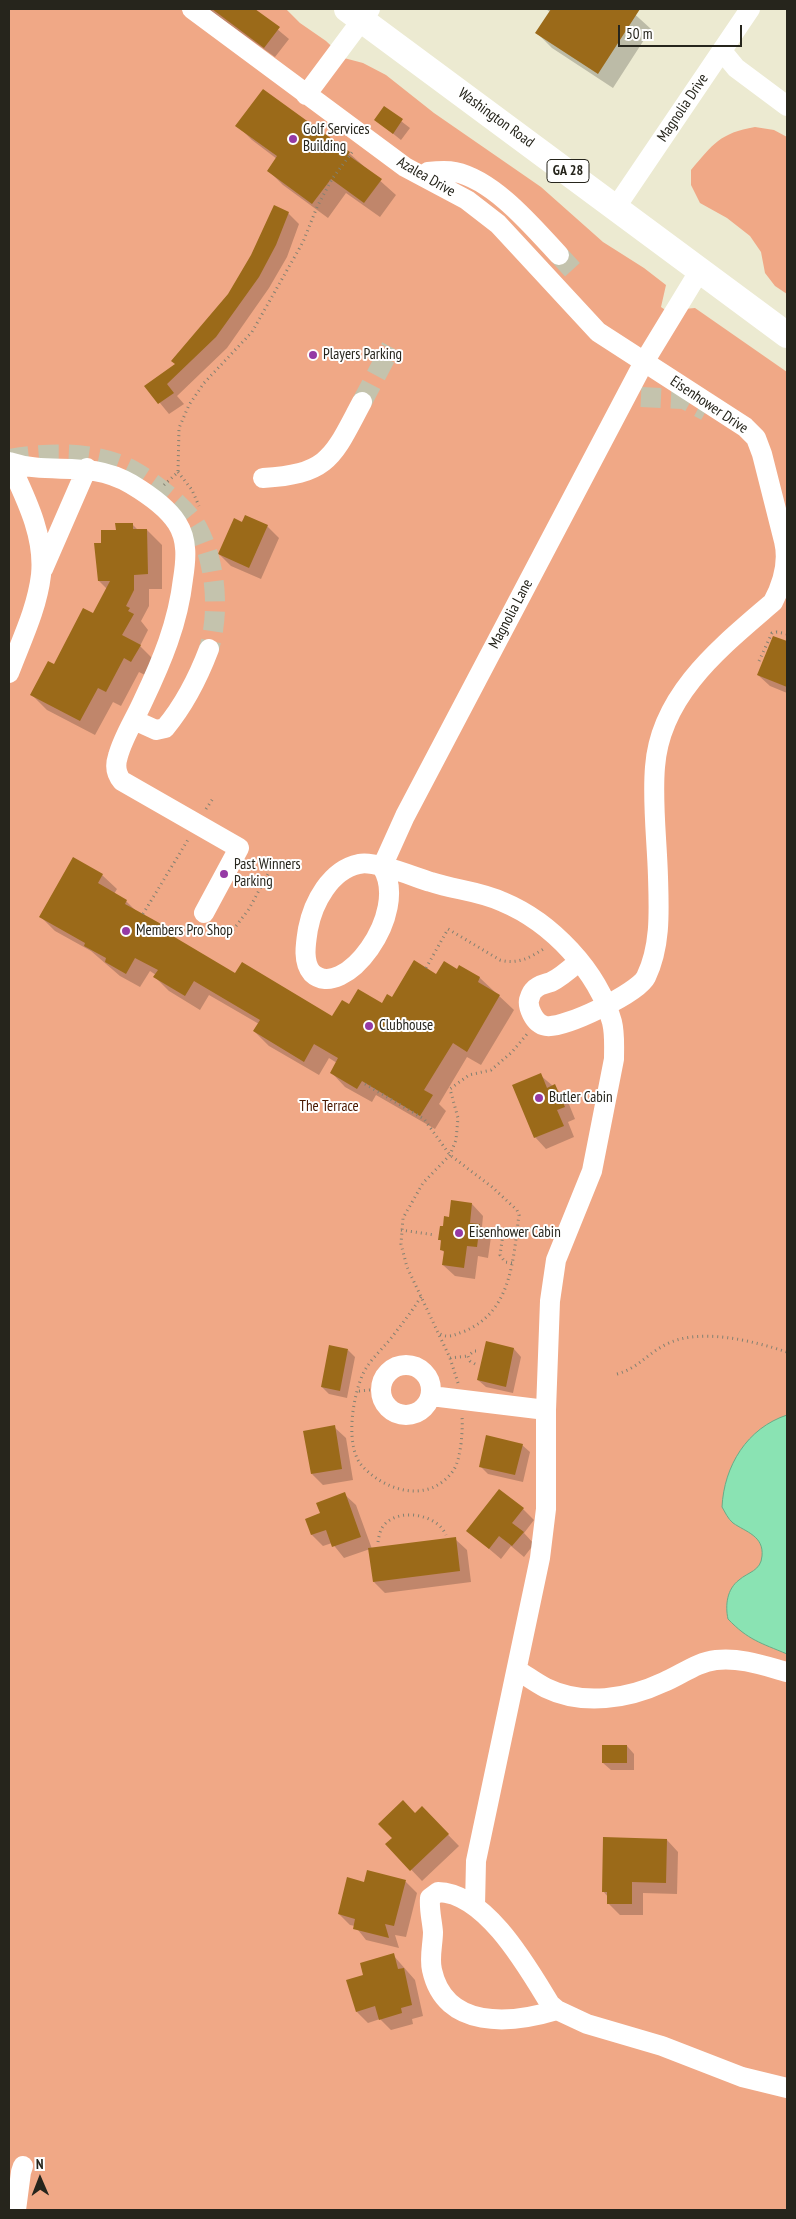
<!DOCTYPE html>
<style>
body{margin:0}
#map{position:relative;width:796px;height:2219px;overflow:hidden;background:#ecead1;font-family:"PT Sans Narrow",sans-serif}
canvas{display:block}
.frame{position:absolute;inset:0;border:10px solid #26251c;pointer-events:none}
.north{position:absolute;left:15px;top:2154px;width:50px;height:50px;-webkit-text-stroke:4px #fff;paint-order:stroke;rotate:359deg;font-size:14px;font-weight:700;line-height:20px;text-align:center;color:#26251c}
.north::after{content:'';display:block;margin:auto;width:18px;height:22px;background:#26251c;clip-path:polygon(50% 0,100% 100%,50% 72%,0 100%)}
.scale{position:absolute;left:618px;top:25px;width:124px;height:22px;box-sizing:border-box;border:2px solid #26251c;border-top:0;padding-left:6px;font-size:15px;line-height:18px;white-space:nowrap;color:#26251c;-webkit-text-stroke:4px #fff;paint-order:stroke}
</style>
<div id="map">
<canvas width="796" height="2219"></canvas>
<div class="frame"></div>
<div class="north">N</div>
<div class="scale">50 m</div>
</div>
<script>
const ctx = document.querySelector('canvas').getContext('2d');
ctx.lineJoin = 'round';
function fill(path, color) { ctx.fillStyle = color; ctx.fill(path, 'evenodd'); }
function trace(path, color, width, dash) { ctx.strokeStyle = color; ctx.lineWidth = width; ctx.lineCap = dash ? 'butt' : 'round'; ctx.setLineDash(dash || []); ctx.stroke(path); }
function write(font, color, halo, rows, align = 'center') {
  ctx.font = font + ' "PT Sans Narrow",sans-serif'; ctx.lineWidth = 4; ctx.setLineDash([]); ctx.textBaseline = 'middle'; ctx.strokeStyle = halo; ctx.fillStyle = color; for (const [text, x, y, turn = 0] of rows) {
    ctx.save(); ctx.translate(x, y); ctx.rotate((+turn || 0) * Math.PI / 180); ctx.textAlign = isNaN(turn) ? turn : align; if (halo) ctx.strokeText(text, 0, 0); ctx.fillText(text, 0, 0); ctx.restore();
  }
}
fill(new Path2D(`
 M9 9H286L300 23 326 41 344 58 363 63 386 75 434 113 541 187 603 242 644 268 666 285 661 307 677 318 684 309 695 308 787 372V2210H9Z
 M755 127 774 130 787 137V294L775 286 765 273 761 252 750 236 727 218 700 203 691 185V170C713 144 720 133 755 127Z`), '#f0a886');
const water = new Path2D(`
 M787 1415V1654C761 1643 748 1640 728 1619 725 1605 727 1589 739 1580 748 1572 761 1571 762 1556 764 1536 746 1532 733 1523 728 1519 725 1512 722 1507 724 1466 747 1428 787 1415Z`);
fill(water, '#8ae3b3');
trace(water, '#6caa86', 1);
fill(new Path2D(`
 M208 9H253L289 39 275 57Z
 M546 9H629L651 29 613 88 552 48 537 33 550 12Z
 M384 108 410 128 401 140 376 120Z
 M237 125 349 153 396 195 380 217 346 193 328 218 283 185 268 170 277 159 252 140Z
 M288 213 299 224 287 257 269 288 227 348 177 396 184 404 169 414 146 386 177 364 229 295 252 256Z
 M245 517 267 526 279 538 261 579 231 566 219 554Z
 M132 524 138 530H147L162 545V589H149V606L141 621 148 630 140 646 155 661 147 676 139 672 121 706 113 702 95 735 47 710 32 695 94 615 107 589 99 581 102 545 117 531Z
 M773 637 787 643V693L770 686 758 675Z
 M102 875 117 889 114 894 126 901 138 913 162 926 175 939 236 975 333 1017 350 1005 382 1004 437 975 458 970 460 967 480 978 514 1010 481 1065 467 1057 439 1104 446 1111 435 1129 376 1095 372 1102 345 1087 331 1072 337 1063 329 1058 319 1075 269 1046 254 1031 259 1024 209 995 200 1010 169 991 155 977 156 975 150 971 140 987 120 976 91 951 55 931 41 917Z
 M540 1075 566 1097 575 1119 568 1122 574 1137 546 1149 535 1137Z
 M472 1204 483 1216 482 1227 491 1237 488 1258 478 1256 475 1279 455 1276 443 1265 445 1253 441 1249 442 1242 439 1239 450 1218Z
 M487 1343 514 1349 521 1357 513 1393 486 1387 478 1380Z
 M348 1350 355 1357 347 1398 329 1394 322 1387Z
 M334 1427 346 1438 353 1480 323 1485 312 1474Z
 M522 1445 530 1452 523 1482 488 1474 480 1466Z
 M344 1494 356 1505 372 1549 455 1539 467 1550 471 1582 385 1593 374 1582 370 1549 344 1558 332 1543 323 1546 312 1535 307 1519 322 1514Z
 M523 1509 534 1520 524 1533 534 1544 524 1557 511 1546 501 1559 468 1531Z
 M627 1746 634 1754V1770H611L603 1763Z
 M422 1808 459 1846 422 1881 387 1844Z
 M667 1840 678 1852 677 1894 643 1893V1915H620L608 1903V1897L603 1891Z
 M368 1872 406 1882 417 1893 406 1937 395 1935 399 1948 366 1940 355 1926 350 1925 339 1914 365 1883Z
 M393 1955 415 1980 423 2016 412 2019 413 2024 391 2030 380 2019 368 2023 357 2012 365 1975Z`), '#0003');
fill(new Path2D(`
 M212 9H255L280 27 264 48Z
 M551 9H640L598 74 535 33Z
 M263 89 350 152 348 155 382 179 364 203 331 179 312 204 267 171 277 156 235 126Z
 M384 106 403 119 393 134 374 120Z
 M274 205 289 212 276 245 259 277 216 337 167 384 174 393 158 404 144 386 175 364 171 361 228 294 251 255Z
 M245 515 268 525 249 568 218 554 234 518 242 522Z
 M115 523H133V529H147L148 574 134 575V590L126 606 130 608 128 611 134 614 122 635 141 645 131 662 124 658 106 692 98 688 80 721 30 695 48 661 54 664 83 608 93 613 110 581H98L94 543H101V530H116Z
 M773 636 787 641V687L757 675Z
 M73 857 103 874 98 883 127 900 125 904 163 925 161 929 235 973 242 962 332 1016 342 1000 349 1004 358 989 382 1003 387 994 392 997 414 960 436 974 444 961 457 969 459 965 480 977 478 982 500 995 467 1052 453 1043 424 1090 433 1095 420 1116 362 1081 357 1089 330 1073 338 1058 314 1044 304 1062 253 1031 260 1020 194 981 185 996 153 977 158 970 135 958 126 974 105 962 106 958 84 946 85 943 39 917Z
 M541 1073 547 1088 555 1084 565 1107 557 1110 564 1126 534 1138 512 1085Z
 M451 1200 472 1203 470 1223 480 1224 477 1247 467 1246 464 1268 442 1265 444 1251 440 1250 441 1240H438L440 1226H443L444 1216 449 1217Z
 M486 1341 514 1348 506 1387 477 1380Z
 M329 1345 348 1349 340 1391 321 1387Z
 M335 1425 342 1469 311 1474 303 1431Z
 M486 1435 523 1444 515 1475 479 1467Z
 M499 1489 524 1508 512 1523 524 1532 512 1546 499 1536 489 1549 466 1531Z
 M345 1492 361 1537 332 1547 326 1530 311 1535 305 1519 320 1513 316 1503Z
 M456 1537 460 1571 373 1582 368 1548Z
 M602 1745H627V1763H602Z
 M403 1800 415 1813 422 1806 449 1834 410 1871 385 1844 392 1838 378 1824Z
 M603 1837 667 1839 666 1883 632 1882V1904H607V1892H602Z
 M367 1870 406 1880 394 1926 385 1924 389 1938 353 1929 355 1919 338 1914 347 1877 364 1882Z
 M394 1953 398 1969 404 1968 412 2005 401 2008 402 2013 379 2020 375 2006 356 2012 346 1980 363 1975 360 1963Z`), '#9b6a19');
trace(new Path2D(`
 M559 255 579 277
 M641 397 684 399 706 411
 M362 402 391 347
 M9 459C47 452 97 451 132 470 152 481 186 507 197 527 216 562 220 611 209 649`), '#c4c3ad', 20, [20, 10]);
trace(new Path2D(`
 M178 472 192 490 199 506
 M164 485 178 472 179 428 189 405 204 383 252 332 303 242 317 207 332 179 353 151
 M759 661 772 633 777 632 787 634
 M206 809 214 797
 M143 914 189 838
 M233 930 249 909 269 872 268 867 259 860
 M426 968 448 929 500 960C518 965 531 957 545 948
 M365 1084 424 1119 450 1155 492 1187 517 1210 519 1215C513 1259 512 1311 465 1331 456 1334 449 1339 440 1334
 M401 1230 435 1235
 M512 1263 505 1262 500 1255 503 1234 507 1229H517
 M421 1297C412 1311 402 1324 392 1337 381 1351 369 1360 362 1376 353 1398 347 1436 357 1458 360 1465 366 1470 372 1475 396 1494 432 1500 453 1471 461 1460 463 1430 462 1416
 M450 1358 468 1356
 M475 1364 470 1361 468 1356 474 1351H478
 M617 1374C638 1368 645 1356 663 1346 697 1326 753 1341 787 1352
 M458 1383 450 1358 407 1267 401 1244 403 1218 423 1183 450 1155 456 1140 458 1118 450 1089 469 1075 491 1070 512 1052 527 1034
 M359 1391 380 1389
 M378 1542C379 1536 380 1529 385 1524 400 1508 437 1514 446 1535`), '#838171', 3, [1, 4]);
trace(new Path2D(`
 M192 9 405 167 467 200 498 224 598 332 745 427 756 438 762 454 784 541 787 540
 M722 51 736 68 787 106
 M306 95 370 9
 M422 176 428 172C437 171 446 170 455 172 494 180 533 227 559 255
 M616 207 750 9
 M9 462C51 476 88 459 131 484 146 493 167 507 177 523 188 540 186 560 183 579 178 623 162 661 143 701 135 719 123 737 118 756 115 765 116 774 122 781L239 848 204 913
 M263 478C330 474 333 456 362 402
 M43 569 87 468
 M9 673C21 641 37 609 41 575 45 535 25 497 9 462
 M134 720 156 730 165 728C185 704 198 678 209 649
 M382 867C411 913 343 1003 312 973 302 962 306 942 308 929 313 903 330 870 359 864 374 860 414 877 431 882 455 890 480 891 503 902 551 922 598 971 612 1022 615 1034 614 1047 614 1059L592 1171 556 1260 550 1301 546 1410V1509L540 1558 476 1861 475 1906
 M382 867 405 816 644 362 700 270
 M578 962C570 969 561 977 551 982 545 984 538 985 534 990 531 992 530 997 529 1000 528 1005 530 1010 532 1014 535 1020 540 1025 546 1026 564 1029 638 993 646 977 661 946 659 910 658 877 657 840 652 803 655 767 660 694 722 646 773 602 783 583 789 562 784 541
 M381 1390a25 25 0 1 1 50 0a25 25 0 1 1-50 0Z
 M431 1396 546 1410
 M517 1670C527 1676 536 1683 546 1688 583 1706 628 1699 664 1682 681 1675 697 1662 716 1660 740 1657 765 1666 787 1672
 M557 2010C511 2024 445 2030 432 1970 429 1958 433 1944 433 1932 432 1920 429 1910 430 1898L438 1892C486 1893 528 1968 550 2004L557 2010 587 2024 662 2046 742 2077 787 2088
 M16 2210 21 2172 23 2166`), '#fff', 20);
trace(new Path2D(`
 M347 9 787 335`), '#fff', 26);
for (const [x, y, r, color] of [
 [293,139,5,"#953aa5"],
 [313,355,5,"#953aa5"],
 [224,874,5,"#953aa5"],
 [126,931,5,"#953aa5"],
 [369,1026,5,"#953aa5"],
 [539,1098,5,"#953aa5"],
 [459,1233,5,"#953aa5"]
]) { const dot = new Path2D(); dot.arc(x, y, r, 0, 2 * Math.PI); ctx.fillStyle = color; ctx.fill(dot); trace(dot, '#fff', 2); }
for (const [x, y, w] of [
 [568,171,42]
]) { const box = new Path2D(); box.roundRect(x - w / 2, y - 11.5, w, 23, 4); ctx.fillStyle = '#fff'; ctx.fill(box); trace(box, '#26251c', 1); }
write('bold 14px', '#26251c', null, [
 ["GA 28",568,171]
]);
write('15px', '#26251c', '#fff', [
 ["Magnolia Drive",683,108,-56],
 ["Washington Road",496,118,36],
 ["Azalea Drive",426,177,30],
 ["Eisenhower Drive",709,405,34],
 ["Magnolia Lane",511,614,-62]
]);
write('15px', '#26251c', '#fff', [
 ["Golf Services",303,130],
 ["Building",303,147],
 ["Players Parking",323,355],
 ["Past Winners",234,865],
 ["Parking",234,882],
 ["Members Pro Shop",136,931],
 ["Clubhouse",379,1026],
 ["Butler Cabin",549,1098],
 ["Eisenhower Cabin",469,1233]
], 'left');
write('15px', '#4a1900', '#fff', [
 ["The Terrace",329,1107]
]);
</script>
